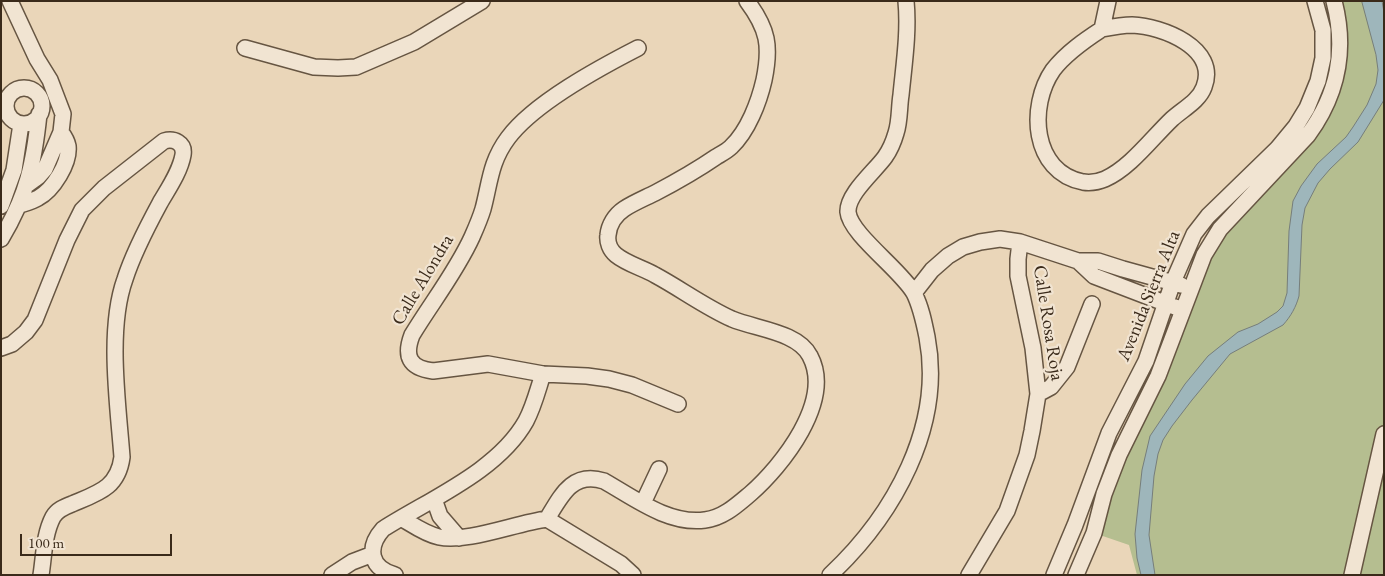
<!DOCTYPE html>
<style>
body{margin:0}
#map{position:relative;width:1385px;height:576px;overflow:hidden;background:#ead6b9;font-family:"EB Garamond",serif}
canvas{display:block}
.frame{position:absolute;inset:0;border:2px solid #3a2a1a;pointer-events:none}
.scale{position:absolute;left:20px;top:534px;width:152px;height:22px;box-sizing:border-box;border:2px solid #3a2a1a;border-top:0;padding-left:6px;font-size:15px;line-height:18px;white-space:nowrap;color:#3a2a1a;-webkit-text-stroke:4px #f1e4d2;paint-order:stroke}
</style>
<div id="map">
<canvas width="1385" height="576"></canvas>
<div class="frame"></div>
<div class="scale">100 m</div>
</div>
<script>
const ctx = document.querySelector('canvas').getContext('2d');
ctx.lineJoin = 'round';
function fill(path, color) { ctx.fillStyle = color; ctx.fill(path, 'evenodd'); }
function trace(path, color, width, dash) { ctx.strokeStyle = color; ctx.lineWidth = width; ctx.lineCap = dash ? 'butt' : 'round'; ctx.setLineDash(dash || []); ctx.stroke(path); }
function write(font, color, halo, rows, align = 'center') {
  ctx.font = font + ' "EB Garamond",serif'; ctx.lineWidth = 4.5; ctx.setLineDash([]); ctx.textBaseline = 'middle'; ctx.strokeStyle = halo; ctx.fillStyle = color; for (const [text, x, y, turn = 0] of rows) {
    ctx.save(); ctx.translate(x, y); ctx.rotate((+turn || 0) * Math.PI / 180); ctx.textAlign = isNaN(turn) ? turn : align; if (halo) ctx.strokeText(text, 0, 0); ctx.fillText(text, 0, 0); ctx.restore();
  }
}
fill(new Path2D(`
 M1334 1H1384V575H1137L1129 545 1094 533 1204 255 1292 153 1338 68Z`), '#b5be90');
const water = new Path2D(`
 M1362 1H1382L1384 12V100L1358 142 1330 169 1318 183 1305 208 1302 225 1299 296C1296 307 1291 316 1283 325L1230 354 1192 400 1172 426 1163 440 1158 454 1154 476 1149 535 1155 575H1141L1137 558 1135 534 1142 470 1150 436 1185 384 1208 356 1238 332 1258 324 1277 312 1283 306 1287 293 1289 231 1293 201 1301 186 1317 164 1346 137 1353 127 1367 105 1376 84 1378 70 1376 55Z`);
fill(water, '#9eb6bb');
trace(water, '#767e7b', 1);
const minor = new Path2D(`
 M10 1 37 59 50 80 63 114 61 132 45 169 38 177 27 185
 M1102 29C1112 27 1122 25 1132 25 1162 26 1219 48 1204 87 1199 101 1183 109 1172 119 1152 138 1130 168 1105 179 1098 182 1090 183 1083 182 1032 172 1028 106 1053 70 1066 53 1085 40 1102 29L1108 1
 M245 48 314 67 338 68 356 67 414 42 482 1
 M638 48C599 68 534 103 508 138 490 162 490 183 483 209 480 219 476 228 472 237 456 272 432 302 412 335 404 356 409 368 433 371L488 364 543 374 587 376 609 379 632 385 678 404
 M6 106a18 18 0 1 1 36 0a18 18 0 1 1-36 0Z
 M20 205C26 203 33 201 38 198 53 190 70 163 68 146 67 141 64 136 61 132
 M1 206 14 170 21 124
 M1 239C27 196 34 163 39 114
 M1078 261 1094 276 1175 307
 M914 293 932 270 948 256 963 247 980 242 1000 239 1020 242 1078 261H1098L1123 269 1181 285
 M1 348 12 344 26 332 35 320 67 240 82 210 104 188 164 141C174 138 185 143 183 155 180 172 168 189 160 203 147 227 133 254 125 279 107 329 118 404 122 457 118 488 98 493 72 504 64 507 57 510 53 517 44 534 44 556 41 575
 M1038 394 1051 387 1067 367 1092 304
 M434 499 440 516 459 538
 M643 503 659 469
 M401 518C413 525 425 534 439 537 467 543 516 523 547 519
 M547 519C561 496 572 471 604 481 634 498 669 525 705 520 723 518 737 505 750 494 782 466 834 401 810 356 798 332 756 329 732 319 705 307 681 289 655 275 643 268 627 264 616 255 610 250 607 242 608 235 609 225 615 215 624 209 633 203 645 198 655 193 676 182 697 170 716 157 721 154 727 151 731 147 748 131 759 102 764 80 771 46 768 29 747 1
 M547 519 621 564 633 575
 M332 575 352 562 373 554
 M395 575C369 568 367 547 383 529 430 499 498 471 526 421 534 406 538 389 543 374
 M830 575C894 515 944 426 927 337 924 322 921 307 914 293 901 270 850 234 848 212 847 194 875 171 885 157 890 150 894 140 896 133 900 121 899 107 901 95 904 64 909 32 906 1
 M969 575 1007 511 1027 455 1032 431 1038 394 1033 348 1018 276V259L1020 242
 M1054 575 1075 525 1109 433 1146 361 1173 282 1194 234 1208 216 1277 149 1296 126 1307 108 1318 81 1323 58V30L1315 1
 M1076 575 1094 533 1104 494 1119 455 1158 376 1204 255 1220 229 1308 135C1338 94 1347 51 1334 1
 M1352 575 1384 434`);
trace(minor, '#665542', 18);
trace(minor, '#f1e4d2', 15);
write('19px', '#3a2a1a', '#f1e4d2', [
 ["Calle Alondra",423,280,-59],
 ["Avenida Sierra Alta",1149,296,-68],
 ["Calle Rosa Roja",1048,323,81]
]);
</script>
